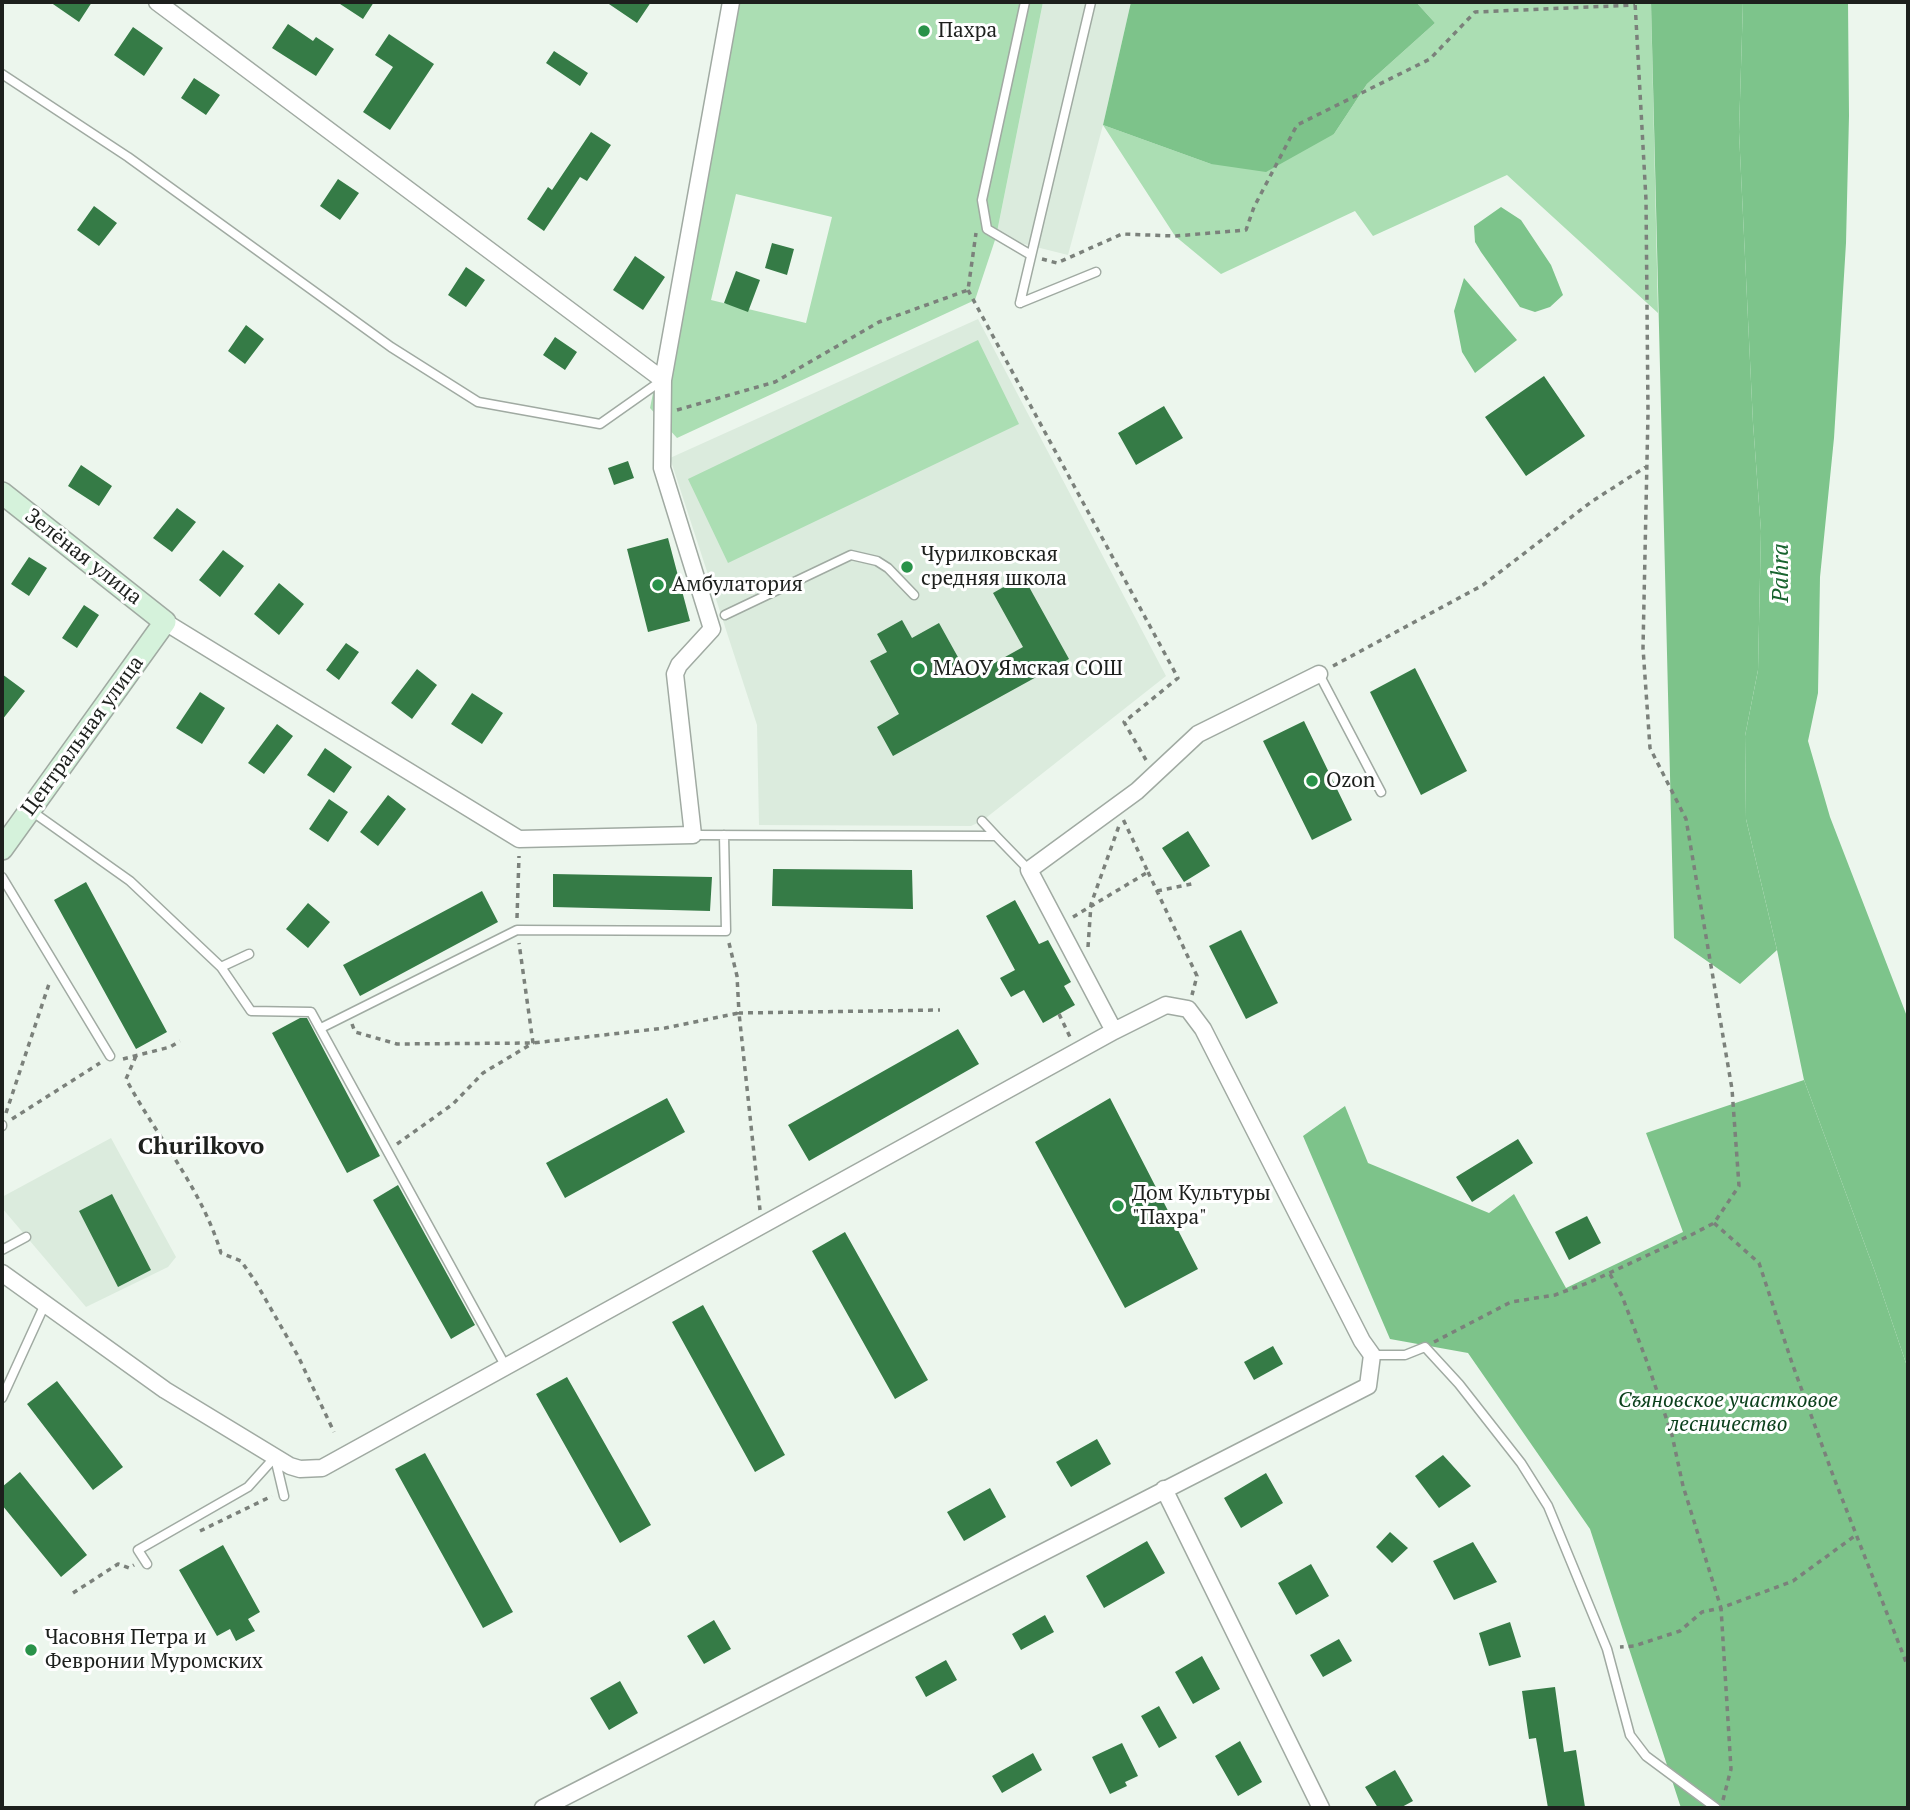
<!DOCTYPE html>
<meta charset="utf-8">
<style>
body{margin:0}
#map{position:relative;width:1910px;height:1810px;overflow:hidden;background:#ecf6ed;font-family:"PT Serif",serif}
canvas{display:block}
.frame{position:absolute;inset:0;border:4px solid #1d201d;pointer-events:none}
</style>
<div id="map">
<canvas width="1910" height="1810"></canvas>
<div class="frame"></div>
</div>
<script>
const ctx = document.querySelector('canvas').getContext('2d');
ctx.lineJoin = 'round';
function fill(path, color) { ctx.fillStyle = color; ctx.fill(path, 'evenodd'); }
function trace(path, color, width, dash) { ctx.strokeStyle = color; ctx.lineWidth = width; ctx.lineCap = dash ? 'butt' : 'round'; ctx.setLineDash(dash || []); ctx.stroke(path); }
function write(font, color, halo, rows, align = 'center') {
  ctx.font = font + ' "PT Serif",serif'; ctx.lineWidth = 6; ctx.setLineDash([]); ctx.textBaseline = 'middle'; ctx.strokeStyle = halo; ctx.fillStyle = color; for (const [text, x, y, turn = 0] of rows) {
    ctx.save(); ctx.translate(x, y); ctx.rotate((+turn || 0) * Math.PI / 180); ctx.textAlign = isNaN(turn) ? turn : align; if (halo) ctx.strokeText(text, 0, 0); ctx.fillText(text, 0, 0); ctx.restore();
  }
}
fill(new Path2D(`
 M1043 2H1131L1103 125 1068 255 996 237Z
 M978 319 1166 676 982 821 971 826 759 825 757 725 670 458Z
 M111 1138 176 1257 168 1267 86 1307 2 1208V1197Z`), '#dbebdd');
fill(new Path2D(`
 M732 2H1043L996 237 975 300 677 438 650 408ZM736 194 832 217 806 323 711 300Z
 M1416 2H1651L1658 313 1507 175 1373 236 1355 211 1221 274 1175 236 1103 125 1211 164 1334 134 1367 84 1435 23Z
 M978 340 1019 424 728 563 688 479Z`), '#abdeb3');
fill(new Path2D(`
 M1131 2H1416L1435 23 1367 84 1334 134 1266 172 1211 164 1103 125Z
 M1651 2H1743L1739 132 1753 423 1761 531 1758 670 1745 736 1746 819 1777 950 1740 984 1674 938Z
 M1804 1080 1875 1272 1908 1369V1808H1681L1590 1529 1468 1353 1390 1339 1303 1136 1345 1106 1368 1163 1489 1213 1514 1194 1566 1288 1683 1232 1646 1133Z`), '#7dc38a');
fill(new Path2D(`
 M1743 2H1848L1849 116 1846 243 1834 438 1820 577 1818 693 1808 741 1830 817 1908 1019V1369L1875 1272 1804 1080 1777 950 1746 819 1745 736 1758 670 1761 531 1753 423 1739 132Z
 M1501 207 1521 220 1551 265 1563 295 1550 307 1535 312 1520 307 1481 252 1475 242 1474 226Z
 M1464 278 1517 340 1475 373 1462 352 1454 311Z`), '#7dc48b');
fill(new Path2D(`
 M50 2H92L79 22Z
 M337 2H374L363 19Z
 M606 2H651L637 23Z
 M288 24 313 41 316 37 334 49 316 76 272 48Z
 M133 27 163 48 144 76 114 55Z
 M389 34 434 64 390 130 363 112 393 67 375 55Z
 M554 51 588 73 580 86 546 63Z
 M194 78 220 95 206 115 181 98Z
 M591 132 611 145 587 181 580 177 544 231 527 219 548 187 552 190Z
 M338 179 359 193 340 220 320 206Z
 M94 206 117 223 99 246 77 230Z
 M772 243 794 249 787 275 765 268Z
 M635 256 665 277 643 310 613 290Z
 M466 267 485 280 466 307 448 295Z
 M736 271 760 280 748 312 724 303Z
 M246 325 264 339 245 364 228 351Z
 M555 337 577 352 565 370 543 355Z
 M1544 376 1585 436 1526 476 1485 417Z
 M1164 406 1183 438 1136 465 1118 433Z
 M628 461 634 478 614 485 608 468Z
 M81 465 112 486 99 506 68 486Z
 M177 508 196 522 172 552 153 538Z
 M668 538 690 621 648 632 627 549Z
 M223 550 244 566 220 597 199 580Z
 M29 557 47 568 29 596 11 584Z
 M1023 576 1069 659 893 756 877 727 899 714 870 661 887 652 877 634 902 620 912 638 939 623 969 677 1023 647 993 593Z
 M279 583 304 604 279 635 254 614Z
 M84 605 99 615 77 648 62 638Z
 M346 643 359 652 339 680 326 670Z
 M1415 668 1467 771 1421 795 1370 692Z
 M417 669 437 685 412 719 391 703Z
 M2 674 25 691 2 720Z
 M200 692 225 708 202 744 176 728Z
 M472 693 503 713 482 744 451 724Z
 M1304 721 1352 820 1312 840 1263 741Z
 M277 724 293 736 264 774 248 763Z
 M325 748 352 767 334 793 307 775Z
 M388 795 406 809 378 846 360 832Z
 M329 799 348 812 328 842 309 829Z
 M1188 831 1210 866 1184 882 1162 848Z
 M773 869 912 870 913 909 772 906Z
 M553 874 712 877 710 911 553 907Z
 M86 882 167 1032 136 1049 54 900Z
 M482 891 498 922 360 996 343 965Z
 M1015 900 1039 944 1048 940 1071 982 1064 986 1075 1005 1043 1023 1024 990 1011 997 1000 978 1015 970 986 916Z
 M308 903 330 922 308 948 286 929Z
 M1241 930 1278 1003 1246 1019 1209 946Z
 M300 1018H307L380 1156 347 1173 272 1033Z
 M958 1029 979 1064 809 1161 788 1125Z
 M667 1098 685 1132 565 1198 546 1163Z
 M1110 1098 1198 1269 1125 1308 1035 1142Z
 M1518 1139 1533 1163 1472 1202 1456 1177Z
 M398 1185 475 1325 451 1339 373 1200Z
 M112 1194 151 1270 118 1287 79 1211Z
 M1587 1216 1601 1243 1569 1260 1555 1232Z
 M845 1232 928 1380 895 1399 812 1251Z
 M703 1305 785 1455 755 1472 672 1322Z
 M1273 1346 1283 1364 1254 1380 1244 1362Z
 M567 1377 651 1525 620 1543 536 1394Z
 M57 1381 123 1467 93 1490 27 1404Z
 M1097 1439 1111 1464 1071 1487 1056 1462Z
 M425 1453 513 1612 483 1628 395 1469Z
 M1443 1455 1471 1486 1439 1508 1415 1476Z
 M20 1472 87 1555 61 1577 2 1505V1487Z
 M1266 1473 1283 1503 1241 1528 1224 1498Z
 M990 1488 1006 1517 964 1541 947 1512Z
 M1390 1532 1408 1548 1392 1563 1376 1547Z
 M1147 1541 1165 1573 1104 1608 1086 1576Z
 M1473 1542 1497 1582 1454 1600 1433 1561Z
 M223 1545 260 1612 248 1619 255 1631 236 1641 230 1629 217 1636 179 1570Z
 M1311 1564 1329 1596 1296 1615 1278 1583Z
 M1045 1615 1054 1632 1021 1650 1012 1634Z
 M714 1620 731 1649 704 1664 687 1636Z
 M1510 1622 1521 1657 1489 1666 1479 1633Z
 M1339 1639 1352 1661 1323 1677 1310 1655Z
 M1202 1656 1220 1689 1193 1704 1175 1672Z
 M946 1660 957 1680 926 1697 915 1677Z
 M620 1681 638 1713 609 1730 590 1698Z
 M1555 1687 1564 1752 1576 1750 1585 1807 1548 1808 1536 1738 1529 1739 1522 1691Z
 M1159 1706 1177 1738 1159 1748 1141 1716Z
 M1240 1741 1262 1782 1238 1796 1215 1756Z
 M1122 1743 1138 1776 1125 1782 1127 1786 1110 1794 1092 1757Z
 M1033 1753 1042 1770 1002 1793 992 1776Z
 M1395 1770 1413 1801 1400 1808H1378L1365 1787Z`), '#357b46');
const lane = new Path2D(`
 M1025 2 982 200 987 229 1031 255
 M2 74 128 157 391 347 478 402 600 424 661 381
 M1020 303 1091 2
 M1020 303 1096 272
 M725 615 851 555 877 561 888 568 914 595
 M1319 674 1381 792
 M30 810 130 881 221 967 249 954
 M982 821 996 836
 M693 835 996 836 1029 870
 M2 877 110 1056
 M221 967 251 1011 311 1012 506 1367
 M321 1028 517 930 726 931 724 835
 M2 1125V1126
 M2 1250 26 1237
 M1372 1355H1405L1425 1347 1459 1384 1521 1463 1548 1506 1607 1649 1630 1735 1646 1756 1716 1808
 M2 1398 45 1304
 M275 1458 284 1496
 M147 1564 138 1550 248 1487 275 1457`);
const street = new Path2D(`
 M157 2 663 380
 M165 622 519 839 693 835 675 674 679 665 712 629 662 468 663 380 731 2
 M1114 1031 1029 870 1137 791 1198 734 1319 674
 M2 1273 165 1390 290 1466 300 1469 322 1468 1114 1031 1166 1005 1188 1009 1203 1029 1362 1341 1372 1355 1368 1386 543 1808
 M1164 1489 1321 1808`);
const secondary = new Path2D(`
 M2 493 165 622 2 849`);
trace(lane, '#a0aaa2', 11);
trace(street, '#a0aaa2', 19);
trace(secondary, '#a0aaa2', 24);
trace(new Path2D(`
 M1042 259 1057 263 1122 234 1175 236 1246 230 1254 207 1297 125 1430 59 1475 12 1635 5
 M968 290 1178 678 1124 722 1146 760
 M677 410 775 382 879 322 968 290 976 233
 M1333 666 1483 585 1591 502 1647 466
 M1148 872 1197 976 1192 995
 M1157 891 1196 883
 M1073 917 1148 872 1123 819
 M517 918 519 856
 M729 943 737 976 739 1013 940 1010
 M1088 947 1091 904 1120 823
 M1059 1014 1070 1037
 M352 1024 355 1032 397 1044 533 1043 665 1028 739 1013 760 1210
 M136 1056 126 1079C158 1139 201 1187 221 1253L241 1261 255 1281 298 1356 334 1432
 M123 1059 170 1047 180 1041
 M6 1113 50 981
 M12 1119 100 1063
 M397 1144 453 1104 483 1073 533 1043 519 943
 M1714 1223 1759 1263 1792 1363 1834 1478 1908 1667
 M1610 1274 1622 1296 1647 1362 1672 1435 1683 1486 1721 1608 1702 1612 1680 1631 1634 1646 1620 1647
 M1434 1342 1511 1302 1555 1295 1590 1282 1691 1235 1714 1223 1739 1186 1732 1089 1686 819 1650 748 1643 648 1648 413 1646 200 1635 2
 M200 1531 272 1496
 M73 1593 118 1564 129 1568 134 1565
 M1723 1800 1731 1769 1721 1608 1793 1581 1856 1535`), '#7b817b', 3.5, [5, 5]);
trace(lane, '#fff', 8);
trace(street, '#fff', 16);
trace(secondary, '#d5f2db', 21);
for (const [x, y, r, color] of [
 [924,31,7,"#299249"],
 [907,567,7,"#299249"],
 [658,585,7,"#299249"],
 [919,669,7,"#299249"],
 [1312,781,7,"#299249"],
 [1118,1206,7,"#299249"],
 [31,1650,7,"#299249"]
]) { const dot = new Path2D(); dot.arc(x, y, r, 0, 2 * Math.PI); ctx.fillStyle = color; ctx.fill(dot); trace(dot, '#fff', 2.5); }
write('21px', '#1d201d', '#fff', [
 ["Пахра",938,31],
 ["Чурилковская",921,555],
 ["средняя школа",921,579],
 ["Амбулатория",672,585],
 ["МАОУ Ямская СОШ",933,669],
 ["Ozon",1326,781],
 ["Дом Культуры",1132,1194],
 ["\"Пахра\"",1132,1218],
 ["Часовня Петра и",45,1638],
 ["Февронии Муромских",45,1662]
], 'left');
write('21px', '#1d201d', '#fff', [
 ["Зелёная улица",83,557,38],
 ["Центральная улица",83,736,-54]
]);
write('italic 21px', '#0b401c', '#fff', [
 ["Съяновское участковое",1728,1401],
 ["лесничество",1728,1425]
]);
write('italic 23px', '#18642f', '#fff', [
 ["Pahra",1781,573,-90]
]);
write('bold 24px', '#1d201d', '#fff', [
 ["Churilkovo",201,1147]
]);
</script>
